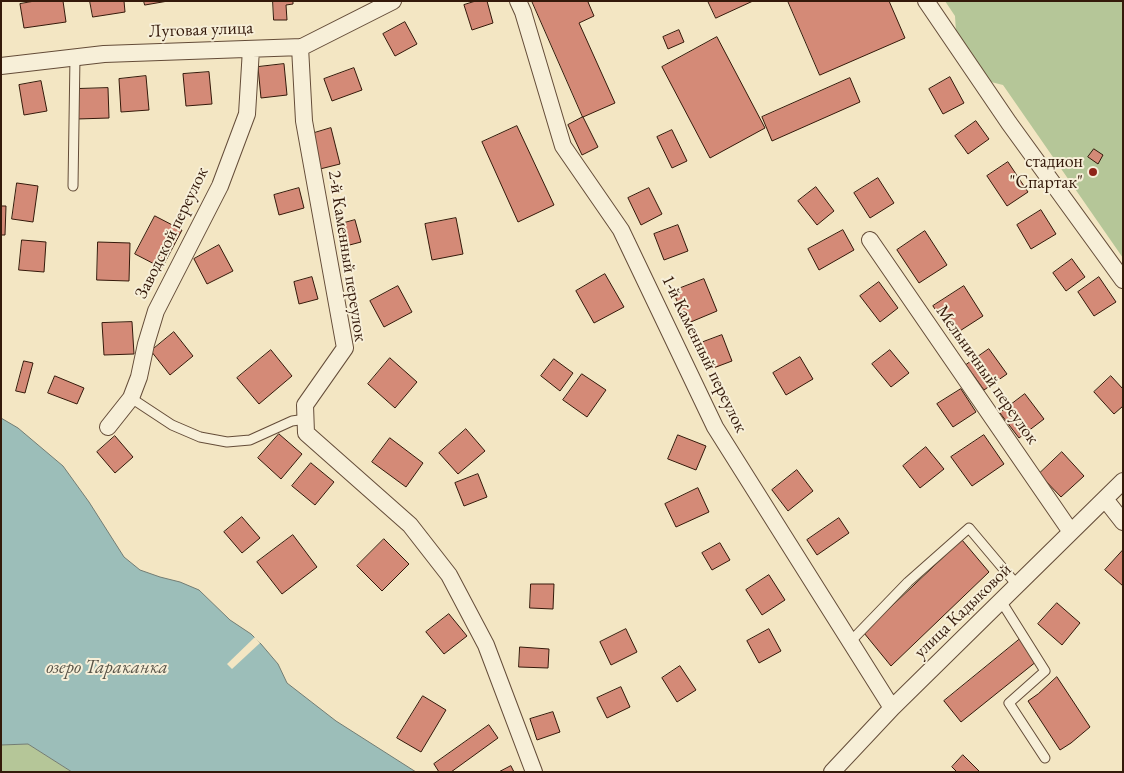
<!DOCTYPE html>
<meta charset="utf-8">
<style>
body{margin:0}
#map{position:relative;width:1124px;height:773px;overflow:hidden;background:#f3e6c3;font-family:"EB Garamond",serif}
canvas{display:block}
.frame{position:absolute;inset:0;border:2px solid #34190a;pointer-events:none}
</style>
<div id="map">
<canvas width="1124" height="773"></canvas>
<div class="frame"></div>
</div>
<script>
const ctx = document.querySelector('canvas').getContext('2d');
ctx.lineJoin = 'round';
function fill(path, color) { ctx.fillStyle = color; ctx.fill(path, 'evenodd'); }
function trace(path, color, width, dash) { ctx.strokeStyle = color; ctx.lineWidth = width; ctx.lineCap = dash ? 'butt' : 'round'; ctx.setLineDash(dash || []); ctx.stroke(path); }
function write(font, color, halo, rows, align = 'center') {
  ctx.font = font + ' "EB Garamond",serif'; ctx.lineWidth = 4; ctx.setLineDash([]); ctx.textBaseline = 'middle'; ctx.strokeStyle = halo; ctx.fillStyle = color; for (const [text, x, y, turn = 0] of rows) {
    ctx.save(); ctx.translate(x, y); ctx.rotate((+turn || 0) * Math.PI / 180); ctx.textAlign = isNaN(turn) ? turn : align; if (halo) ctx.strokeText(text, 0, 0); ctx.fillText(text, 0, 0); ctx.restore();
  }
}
fill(new Path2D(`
 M945 1H1123V258L1003 85 991 82 956 32 955 16Z
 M28 744 72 772H1V745Z`), '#b5c698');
const water = new Path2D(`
 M1 418 18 428 63 466 89 502 124 557 140 570 160 577 180 582 199 590 230 620 251 634 261 644 278 664 287 683 336 721 416 772H72L28 744 1 745Z`);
fill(water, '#9cbeb9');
trace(water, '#727c73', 1);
fill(new Path2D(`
 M255 637 260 643 232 669 227 664Z`), '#f3e6c3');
const building = new Path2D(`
 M35 1H63L66 22 24 28 20 4Z
 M90 1H124L125 12 93 17Z
 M144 1H168L145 5Z
 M273 1H293V4L286 5 287 20H274Z
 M476 1H487L493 23 472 30 464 5Z
 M532 1H590L588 2 594 16 579 23 615 103 583 117Z
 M708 1H753L716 18Z
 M788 1H889L905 38 820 75Z
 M405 22 417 44 395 56 383 34Z
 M679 30 684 42 668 49 663 37Z
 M717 37 765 128 710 158 662 67Z
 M284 64 287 95 261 98 258 67Z
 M354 68 362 90 332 101 324 79Z
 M209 72 212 104 186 106 183 74Z
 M146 76 149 110 121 112 119 79Z
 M950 77 964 103 943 114 929 89Z
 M850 78 860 102 772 141 762 117Z
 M41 81 47 111 24 115 19 85Z
 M108 88 109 118 77 119 76 89Z
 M583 117 598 147 582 155 568 125Z
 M976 121 989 139 968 154 955 136Z
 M517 126 554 205 518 222 482 142Z
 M331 128 340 164 320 169 311 134Z
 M672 130 687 161 672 168 657 137Z
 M1094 149 1103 155 1098 164 1088 157Z
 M1008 162 1028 192 1007 206 987 176Z
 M878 178 894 203 870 218 854 193Z
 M17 183 38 186 33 222 12 219Z
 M816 187 834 211 817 225 798 201Z
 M299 188 304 208 279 215 274 195Z
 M649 188 662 214 641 225 628 198Z
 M1 206H6L5 235H1Z
 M1041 210 1056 234 1031 249 1017 225Z
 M155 216 182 230 162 268 135 254Z
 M456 218 463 254 432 260 425 224Z
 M355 220 361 242 342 247 337 225Z
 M678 225 688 251 664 260 654 234Z
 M843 230 854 250 819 270 808 249Z
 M925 231 947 265 919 283 897 250Z
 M22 240 46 242 44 272 19 270Z
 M98 242 130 243 129 281 97 280Z
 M219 245 233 271 207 284 194 259Z
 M1072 259 1085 277 1066 291 1053 273Z
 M605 274 624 307 594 323 576 291Z
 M312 277 318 299 299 304 294 282Z
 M1099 277 1116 302 1094 316 1078 292Z
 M704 279 717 311 686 324 673 291Z
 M879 282 898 308 880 322 860 296Z
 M398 286 412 312 384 327 370 301Z
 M964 286 983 316 952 336 933 306Z
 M132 322 134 354 104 355 102 323Z
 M174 332 193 356 170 375 151 351Z
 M722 335 732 361 708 370 698 344Z
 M989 349 1007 374 984 390 966 365Z
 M271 350 292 376 259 404 237 378Z
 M890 350 909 373 891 387 872 364Z
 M800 357 813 379 786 395 773 373Z
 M390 358 417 382 395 408 368 384Z
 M554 359 573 373 560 391 541 376Z
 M24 361 33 363 25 393 16 391Z
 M582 374 606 390 587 417 563 400Z
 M55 376 84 388 77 404 48 393Z
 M1111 376 1123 389V406L1114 414 1094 392Z
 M961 389 976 412 953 427 937 404Z
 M1025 394 1044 419 1019 438 1000 413Z
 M466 429 485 451 458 474 439 453Z
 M279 434 302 454 281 479 258 458Z
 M678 435 706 446 696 470 668 459Z
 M984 435 1004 464 972 486 951 457Z
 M115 436 133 457 115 473 97 452Z
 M390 438 423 463 406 487 372 462Z
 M926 447 944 469 920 488 903 466Z
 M1062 452 1084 476 1061 497 1039 474Z
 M311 463 334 482 315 505 292 486Z
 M797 470 813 491 788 511 772 490Z
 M478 474 487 497 464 506 455 483Z
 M698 488 709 512 676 527 665 504Z
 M242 517 260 538 242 553 224 532Z
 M839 518 849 533 817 555 807 540Z
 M293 535 317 567 282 594 257 562Z
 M384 539 409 564 382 591 357 566Z
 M962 540 989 572 891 666 864 633Z
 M720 543 730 560 712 570 702 553Z
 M1123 550V586L1105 570Z
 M769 575 785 600 762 615 746 590Z
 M531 584H554L553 609 530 608Z
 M1057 603 1080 623 1062 645 1038 624Z
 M449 614 467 636 444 654 426 632Z
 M626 629 637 652 611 665 600 642Z
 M769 629 781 651 759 663 747 641Z
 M1020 639 1037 661 961 722 944 701Z
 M520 647 549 649 548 668 519 667Z
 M680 666 696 690 677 702 662 678Z
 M1057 677 1090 727 1071 743 1060 750 1028 701 1038 694Z
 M621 687 630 707 607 718 597 698Z
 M423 696 446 710 421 752 397 738Z
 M553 712 560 732 537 740 530 719Z
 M489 725 498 738 451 772H439L434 764Z
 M963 755 980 772H957L952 767Z
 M511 766 514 772H499Z`);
fill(building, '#d48a77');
trace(building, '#34190a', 1);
const service = new Path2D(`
 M73 186 75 57
 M131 398 172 425 200 437 227 442 250 440 292 421 306 419
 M1001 601 1045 671 1009 703 1045 758
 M851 641 908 582 969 528 1017 585`);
const minor = new Path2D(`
 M518 1 523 12 563 146 621 230 715 427 892 708
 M926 1 1009 123 1123 280
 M300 47 304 121 345 348 305 405 306 433 410 525 449 575 486 645 534 772
 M1 66 104 54 302 47 393 1
 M870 240 1071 532
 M108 427 131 398 139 377 146 344 156 311 220 186 247 114 251 49
 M1105 499 1123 522
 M832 772 892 708 1123 481`);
trace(service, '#644c38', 11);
trace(minor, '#644c38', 18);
trace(service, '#f7efd8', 9);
trace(minor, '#f7efd8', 16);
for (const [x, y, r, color] of [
 [1093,172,5,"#8f2418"]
]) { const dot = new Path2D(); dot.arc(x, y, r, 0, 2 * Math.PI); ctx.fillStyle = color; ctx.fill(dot); trace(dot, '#f7efd8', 2); }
write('18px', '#34190a', '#f7efd8', [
 ["Луговая улица",201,30,-2],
 ["Заводской переулок",172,233,-64],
 ["2-й Каменный переулок",347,256,81],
 ["1-й Каменный переулок",704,354,64],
 ["Мельничный переулок",987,375,55],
 ["улица Кадыковой",963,611,-44]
]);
write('18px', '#34190a', '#f7efd8', [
 ["стадион",1083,162],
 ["\"Спартак\"",1083,183]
], 'right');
write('italic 19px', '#585347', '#f7efd8', [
 ["озеро Тараканка",107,668]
]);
</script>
